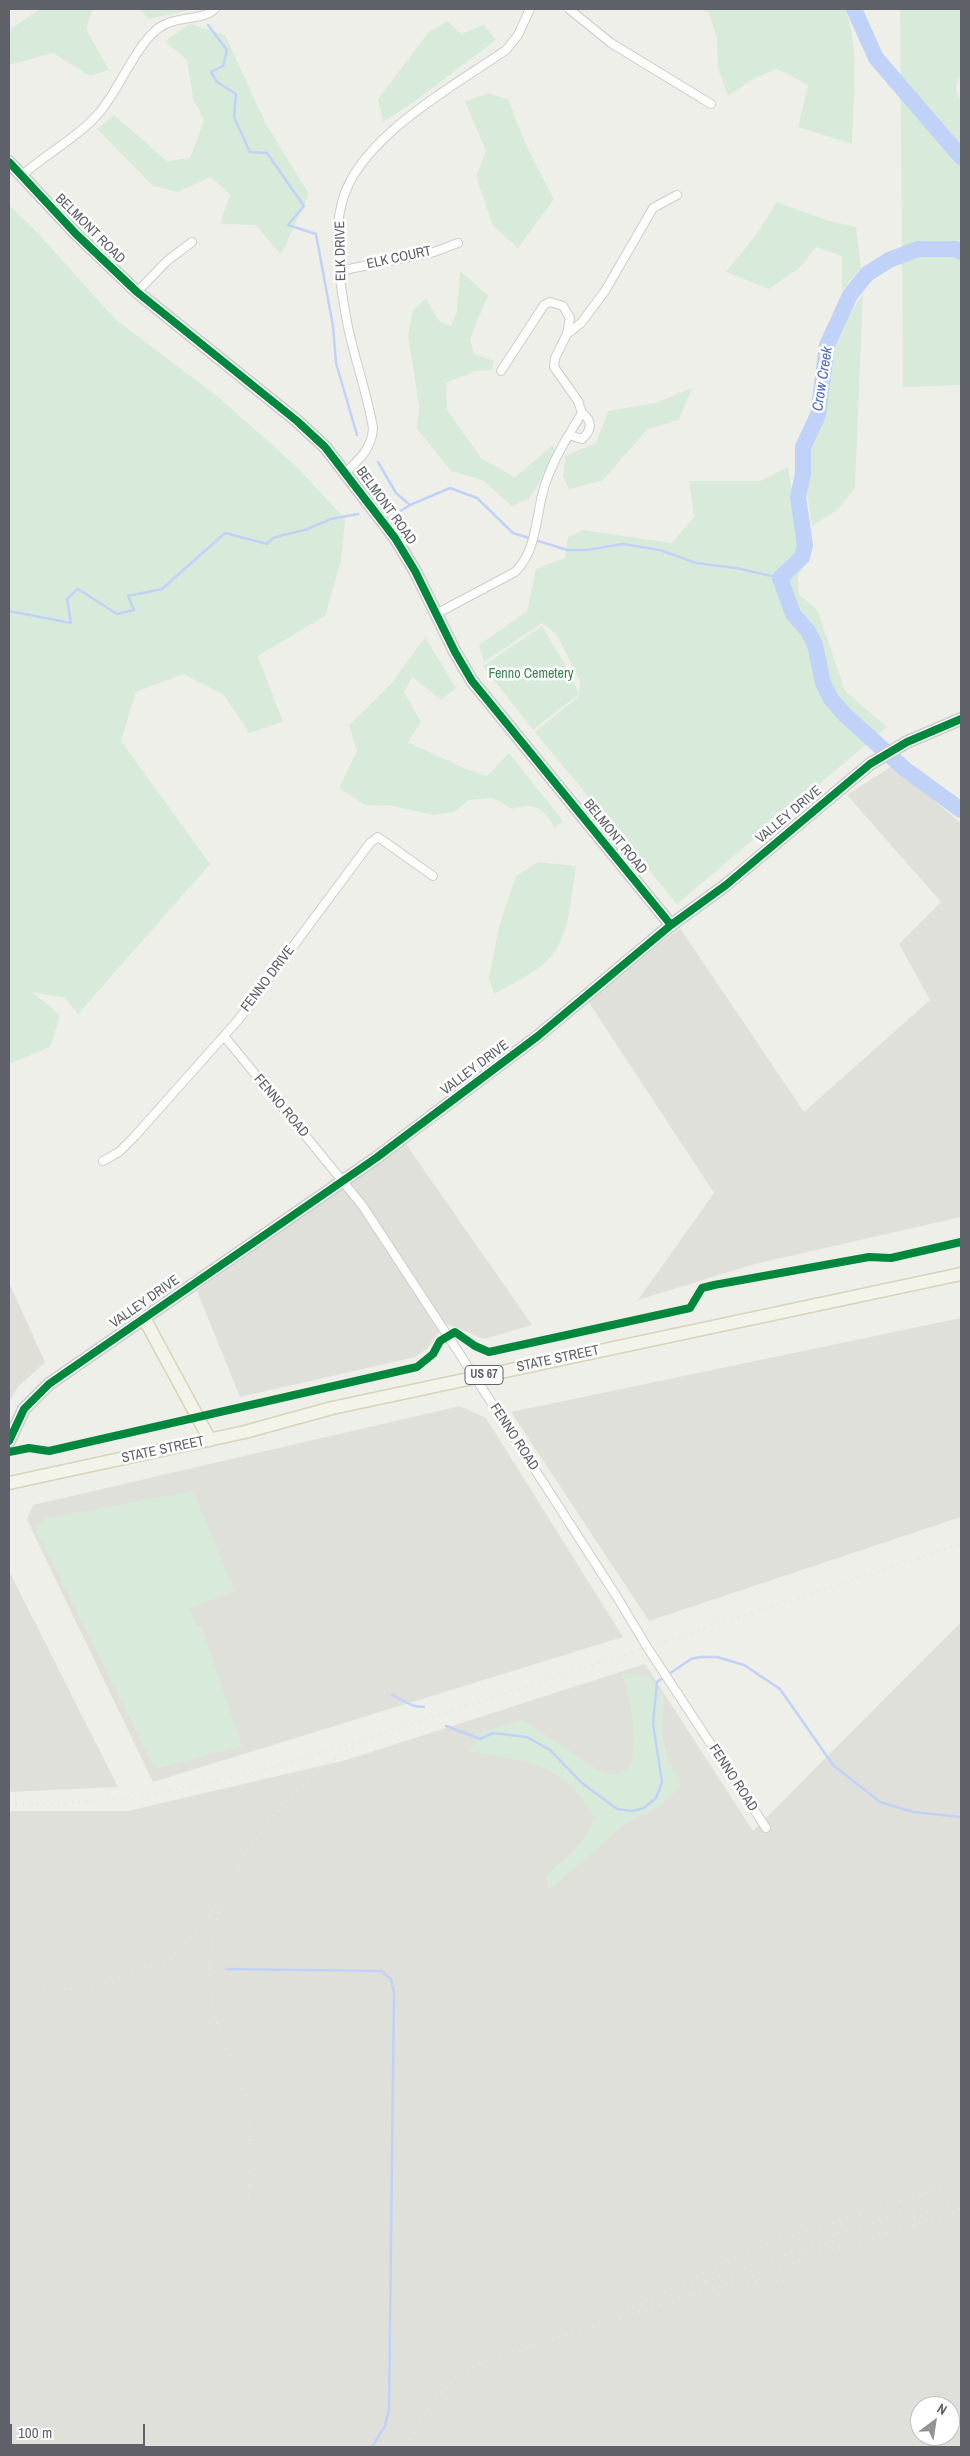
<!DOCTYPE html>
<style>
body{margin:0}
#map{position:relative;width:970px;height:2456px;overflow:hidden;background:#efefea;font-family:"Archivo Narrow",sans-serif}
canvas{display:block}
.frame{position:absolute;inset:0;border:10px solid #5f6168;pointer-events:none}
.north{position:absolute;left:910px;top:2396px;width:50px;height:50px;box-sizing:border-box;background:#fff;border:1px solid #bfc0c3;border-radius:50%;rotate:31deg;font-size:14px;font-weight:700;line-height:20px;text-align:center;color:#5f6168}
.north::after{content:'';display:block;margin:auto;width:18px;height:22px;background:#919396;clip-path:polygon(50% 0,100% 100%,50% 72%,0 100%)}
.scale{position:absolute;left:10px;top:2424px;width:135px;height:22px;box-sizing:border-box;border:2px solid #5f6168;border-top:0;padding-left:6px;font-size:15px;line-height:18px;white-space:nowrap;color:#5f6168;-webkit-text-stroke:4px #fff;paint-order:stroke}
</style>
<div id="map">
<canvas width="970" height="2456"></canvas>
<div class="frame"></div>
<div class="north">N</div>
<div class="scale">100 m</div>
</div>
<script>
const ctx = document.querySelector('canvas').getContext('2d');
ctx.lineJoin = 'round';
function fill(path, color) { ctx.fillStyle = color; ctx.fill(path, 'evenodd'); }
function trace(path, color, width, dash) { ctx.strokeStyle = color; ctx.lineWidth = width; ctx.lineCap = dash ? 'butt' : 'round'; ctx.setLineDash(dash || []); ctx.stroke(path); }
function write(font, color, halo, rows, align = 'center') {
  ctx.font = font + ' "Archivo Narrow",sans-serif'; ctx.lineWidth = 5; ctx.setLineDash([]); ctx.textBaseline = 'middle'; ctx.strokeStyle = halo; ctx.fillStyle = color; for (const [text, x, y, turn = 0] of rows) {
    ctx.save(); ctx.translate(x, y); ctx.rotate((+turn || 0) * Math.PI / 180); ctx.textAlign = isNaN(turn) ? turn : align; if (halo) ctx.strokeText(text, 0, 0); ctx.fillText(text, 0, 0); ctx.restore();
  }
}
fill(new Path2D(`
 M892 766 961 823V1217L755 1264 638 1300 714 1193 588 1001 680 928 804 1112 930 1000 899 944 941 902 847 795Z
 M406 1144 532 1325 484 1339 445 1323 428 1348 415 1357 240 1397 197 1291Z
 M961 1318V1517L649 1621 511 1412Z
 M460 1406 486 1418 623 1637 153 1782 27 1520 33 1505Z
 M9 1571 118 1787 9 1792Z
 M961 1622V2447H9V1811H128L346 1760 645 1664 753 1831ZM920 2406H950V2436H920Z`), '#e0e0db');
fill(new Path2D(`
 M9 1283 45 1362 18 1387 9 1402Z`), '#dfdfd8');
fill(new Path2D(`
 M40 9H93L86 29 109 70 90 76 53 53 9 65V30Z
 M139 9H194L149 19Z
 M697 9H845C860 41 853 107 852 144L798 127 808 85 777 69 755 78 728 96 718 69 717 37 708 12Z
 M900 9H961V76C954 85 955 91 961 101V385L903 387Z
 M447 21 461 34 484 25 496 40 414 102 383 122 378 99 428 33Z
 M190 24 225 35 266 124 309 194 281 255 256 225 220 224 230 195 211 177 178 192 153 186 97 129 114 115 167 161 190 158 204 120 193 98 187 60 165 41Z
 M489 93 509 100C520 135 537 167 554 199L518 248 493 226 476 176 486 151 465 102Z
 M777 202 826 220 856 227 861 268 842 290V256L816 247 799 268 769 289 726 272 755 236Z
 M9 205 34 229 115 319 217 396 295 465 345 519 341 561 325 616 258 656 283 722 249 733 224 695 183 674 136 692 121 741 210 864 78 1014 65 998 32 992 60 1015 50 1047 9 1064Z
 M460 271 488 295 470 339 474 354 494 361 492 370 475 371 446 383 447 410 482 459 515 477 553 445 556 453 530 498 512 506 482 480 451 471 417 429 419 406 408 335 413 310 426 298 438 320 451 326 457 312Z
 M863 293 855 488 837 510 812 526 807 494 810 446 826 407 836 337Z
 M692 388 679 420 648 429 602 481 569 489 563 477 565 456 596 443 608 411 655 403Z
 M788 467 799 536 812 551 798 576 799 595 817 609 845 691 887 727 677 904 535 732 578 697 579 694 533 730 483 666 542 626 570 673 579 694 580 680 556 634 542 623 484 662 479 645 527 611 536 569 565 558 568 537 583 530 672 543 694 517 689 481H760Z
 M425 637 456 688 441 700 412 677 404 692 421 722 408 742 466 769 487 776 509 753 563 821 555 828C544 809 535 801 512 809L493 798 469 800 454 812 433 815 393 806 365 805 339 788 357 751 349 725 391 684Z
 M538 862 576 866C571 896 570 939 547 961 531 975 512 984 494 994L489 978 499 926 516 876Z
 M193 1491 234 1591 189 1609 197 1627 201 1626 242 1746 155 1769 35 1528 47 1518Z
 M622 1673 649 1676 664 1698 661 1732 669 1762 680 1780 677 1790 661 1805 624 1825 549 1890 546 1876C564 1859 586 1843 595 1818 564 1762 526 1762 469 1751L483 1732 523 1720 598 1770C655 1796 630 1697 622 1673Z`), '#d8ebdb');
trace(new Path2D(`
 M208 25 227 50 223 66 211 72 217 82 236 94 234 117 250 152 267 153 304 206 288 225 316 234 333 326 336 363 357 435
 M378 462 396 493 410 505
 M399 512 410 505 450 488 477 498 513 533 567 550H586L623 544 660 550 696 563 736 568 780 578
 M9 611 71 623 67 599 78 589 117 614 134 610 128 596 162 589 225 533 267 544 273 538 283 535 305 530 331 519 358 514
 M392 1695 414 1706 424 1707
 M446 1726 480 1739 493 1733 527 1737 550 1750 582 1783 617 1809 632 1811 644 1808 656 1798 662 1782 653 1724 657 1682 691 1659 700 1657H717L744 1665 780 1689 833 1765 880 1802 913 1812 961 1817
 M227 1969 381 1971 391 1979 394 1992 389 2409 385 2426 372 2447`), '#c0d2f7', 2.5);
trace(new Path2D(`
 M854 9 876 58 961 157
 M961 252 955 249H918L889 260 867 274 850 295 827 345 818 415 803 447V474L798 497 805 545 802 557 780 578 793 614 808 631 815 645 823 683 831 699 845 715 906 770 961 810`), '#c0d2f7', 16);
const street = new Path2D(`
 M569 9 611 43 711 104
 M21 176C46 154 77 138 99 113 119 90 133 51 155 31 173 14 202 22 215 9
 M339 271 434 252 458 243
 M137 292 167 261 192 242
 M501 371 544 305 550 302 563 306 570 318 567 334
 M582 413 578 401 554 367 555 358 567 334 581 323 605 291 653 208 677 195
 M569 435 582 439C592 430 593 421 582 413
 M346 472C360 459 372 448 373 428 367 392 354 358 347 322 340 283 332 240 342 202 359 137 454 86 506 50L518 35 530 9
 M436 614 515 572C539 549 535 511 546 482 554 458 569 434 582 413
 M224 1036 362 1205 514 1437 617 1597 647 1647 766 1828
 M103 1161 119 1152 135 1136 239 1019 370 843 378 837 433 876`);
const secondary = new Path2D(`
 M9 162 76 234 137 292 297 421 325 447 395 538 415 571 455 652 472 681 671 925
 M9 1441 24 1409 49 1384 376 1158 538 1036 671 925 726 885 870 764 907 742 961 719`);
const primary = new Path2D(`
 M144 1318 210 1440
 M9 1483 245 1432 332 1408 961 1274`);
trace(street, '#cccdcc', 10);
trace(secondary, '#cccccb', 14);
trace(primary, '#d6d5b8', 15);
trace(street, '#fdfdfc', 8);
trace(secondary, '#fdfdfc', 11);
trace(primary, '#f3f3ea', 12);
trace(new Path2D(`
 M9 1804C176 1808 331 1750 488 1699 646 1648 803 1596 961 1544
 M43 1989H85L103 1984 169 1959 198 1932 219 1902
 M249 2200C250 2165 254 2127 244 2094 234 2062 217 2034 212 2001 195 1903 272 1792 354 1747
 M914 2217 961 2202
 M826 2237 921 2207
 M748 2281 784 2282
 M685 2288 790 2253 838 2241
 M627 2310 723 2263 772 2242 961 2182
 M409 2447C421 2408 448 2379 484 2361L961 2210`), '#e5e5e4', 2.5, [1, 6]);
trace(new Path2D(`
 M9 162 76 234 137 292 297 421 325 447 395 538 415 571 455 652 472 681 671 925
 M9 1441 24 1409 49 1384 376 1158 538 1036 671 925 726 885 870 764 907 742 961 719
 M9 1452 29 1448 49 1451 417 1367 433 1354 440 1341 455 1332 475 1346 489 1352 690 1308 702 1288 714 1285 869 1257 891 1258 961 1242`), '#00873e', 8);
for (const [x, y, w] of [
 [484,1375,38]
]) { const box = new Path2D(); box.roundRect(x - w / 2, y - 9.5, w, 19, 4); ctx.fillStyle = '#fff'; ctx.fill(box); trace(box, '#5f6168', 1); }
write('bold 12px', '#5f6168', null, [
 ["US 67",484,1375]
]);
write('14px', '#5f6168', '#fff', [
 ["BELMONT ROAD",90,229,45],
 ["ELK DRIVE",341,251,-91],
 ["ELK COURT",399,258,-12],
 ["BELMONT ROAD",386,506,54],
 ["VALLEY DRIVE",789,815,-40],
 ["BELMONT ROAD",615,837,51],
 ["FENNO DRIVE",268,979,-53],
 ["VALLEY DRIVE",475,1068,-37],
 ["FENNO ROAD",281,1106,50],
 ["VALLEY DRIVE",145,1302,-35],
 ["STATE STREET",558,1359,-12],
 ["FENNO ROAD",514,1437,57],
 ["STATE STREET",163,1450,-12],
 ["FENNO ROAD",733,1778,57]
]);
write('14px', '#38854f', '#fff', [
 ["Fenno Cemetery",531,674]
]);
write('italic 15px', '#4d69c2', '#fff', [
 ["Crow Creek",823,379,-81]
]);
</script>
